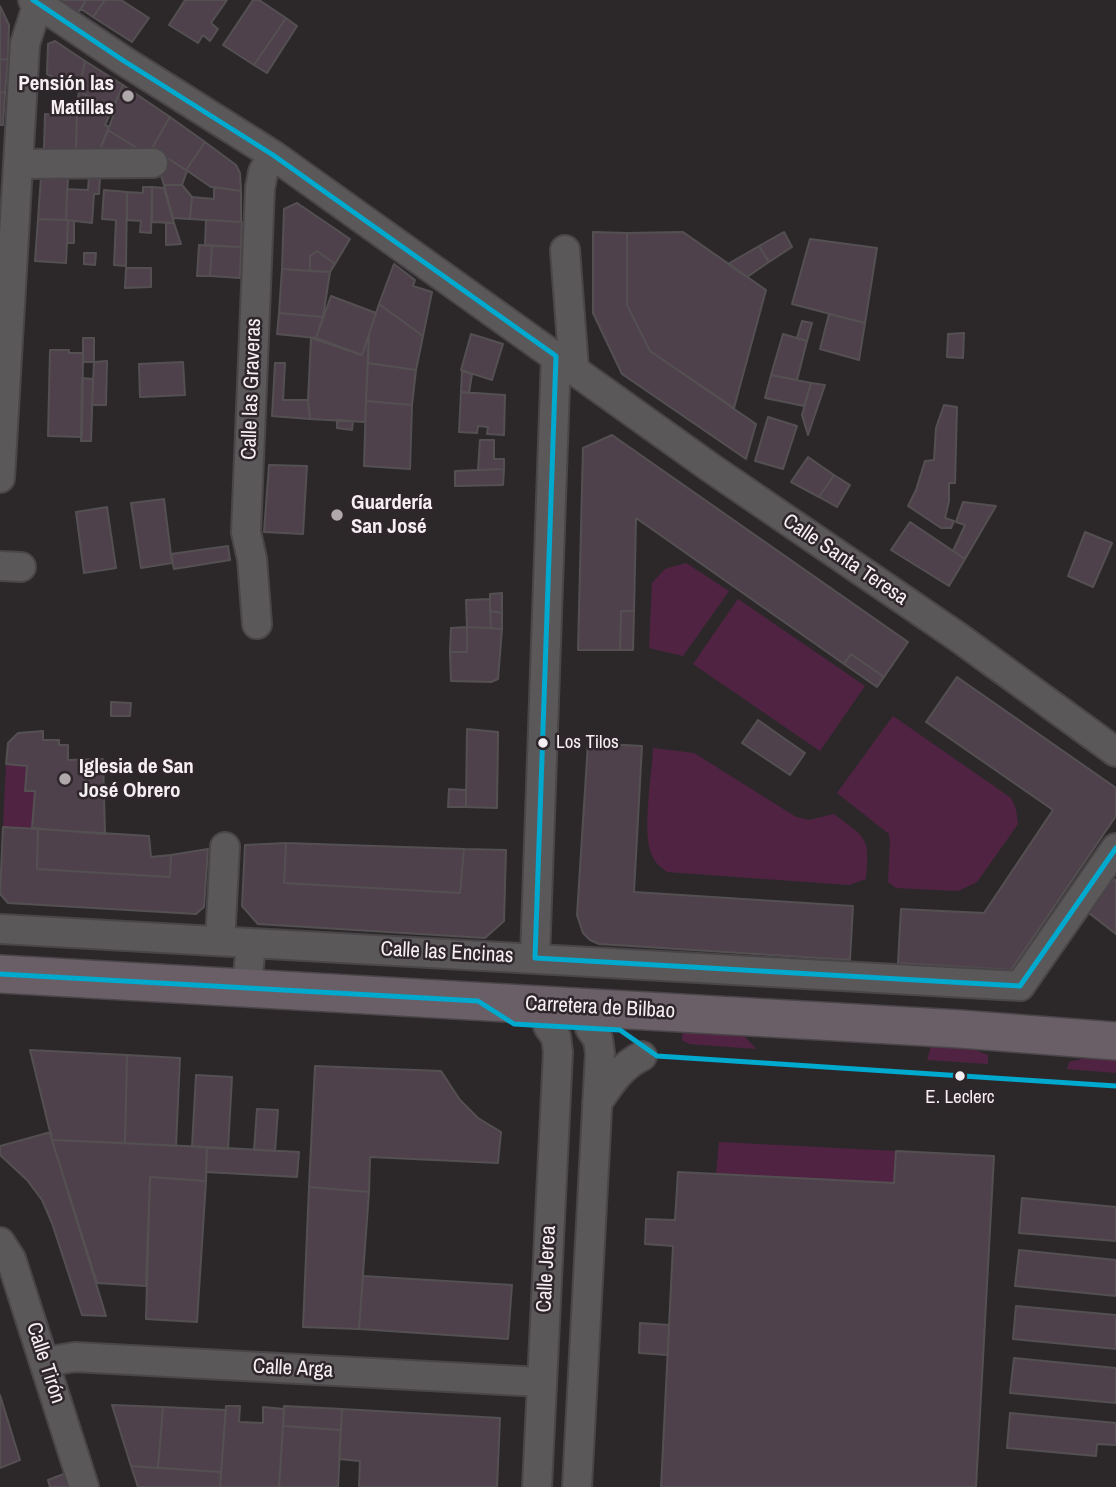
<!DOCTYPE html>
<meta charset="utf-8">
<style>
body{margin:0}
canvas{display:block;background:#2c282a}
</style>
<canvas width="1116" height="1487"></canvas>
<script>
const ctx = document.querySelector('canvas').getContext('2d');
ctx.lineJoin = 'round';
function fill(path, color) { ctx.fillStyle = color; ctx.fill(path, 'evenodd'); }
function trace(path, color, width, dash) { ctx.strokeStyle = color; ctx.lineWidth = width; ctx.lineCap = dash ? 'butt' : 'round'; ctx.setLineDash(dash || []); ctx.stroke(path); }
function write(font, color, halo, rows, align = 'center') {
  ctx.font = font + ' "Archivo Narrow",sans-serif'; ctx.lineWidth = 5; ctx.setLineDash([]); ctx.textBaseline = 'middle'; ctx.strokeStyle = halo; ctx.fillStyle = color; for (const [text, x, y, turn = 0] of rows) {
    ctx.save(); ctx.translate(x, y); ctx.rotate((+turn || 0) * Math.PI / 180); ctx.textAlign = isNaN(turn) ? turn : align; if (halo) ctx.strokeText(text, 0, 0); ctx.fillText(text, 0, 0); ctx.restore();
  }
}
fill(new Path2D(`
 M686 563 729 591 683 656 649 648 652 583 665 569Z
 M738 599 865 686 820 751 693 664Z
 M893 716 1011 798 1016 809 1018 824 977 882 958 891 896 888 888 882 890 843 889 834 837 793Z
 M653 748 694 753 796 817 809 820 834 814C867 839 870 837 866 879L849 885 667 872C659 866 653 861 650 850 643 824 652 776 653 748Z
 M6 764 27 766 25 791H35L32 828 3 827Z
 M736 1027 756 1049 689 1044 682 1040 683 1030Z
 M952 1041 988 1055V1064L927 1060 931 1046Z
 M1098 1055 1116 1059V1073L1067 1069 1069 1062Z
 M719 1142 896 1151 894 1183 716 1174Z`), '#512343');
const building = new Path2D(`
 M60 0H86L78 13Z
 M86 0H105L93 17 81 9Z
 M105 0H121L149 18 132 42 93 17Z
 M185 0H227L211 23 218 29 210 41 203 35 198 43 169 25Z
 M253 0H259L286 18 254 65 223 45Z
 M0 6 9 25 8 60 0 59Z
 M286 18 297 26 267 73 254 65Z
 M55 41 85 61 79 91 47 74 48 44Z
 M0 59 8 60 5 93 0 92Z
 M85 61 123 85 112 110 79 91Z
 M123 85 170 117 152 148H137L108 130 114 114 111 113Z
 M79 91 95 100 91 110 77 104Z
 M0 92 5 93 3 125H0Z
 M77 104 109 116 105 125 109 127 100 149H76Z
 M45 114 77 116 76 149H44Z
 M170 117 205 142 186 170 152 148Z
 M108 130 124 140 137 148 100 149Z
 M205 142 236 165 240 173 241 191 211 187 186 170Z
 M152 148 187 171 182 185H164Z
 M89 176 100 177 99 194H94L92 223 66 220 67 189 88 190Z
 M41 177H68L66 220 38 219Z
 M164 185H182L192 197 190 219 173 218Z
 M143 187H152L151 233 140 232 141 221 127 220V192L143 193Z
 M152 187 164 188 174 223 152 222Z
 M214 187 241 191V222L190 219 192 197 214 199Z
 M104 190 127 192 126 266 114 265 116 220 102 219Z
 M297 203 350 239 335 264 317 251 310 256V271L282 269 284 209Z
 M38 219 68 220 66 263 35 261Z
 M68 220 74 221V243H67Z
 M206 220 242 222 241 247 205 245Z
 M166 223H174L181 244 166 245Z
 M593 232 627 233V305L650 351 756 424 746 459 622 374 593 313Z
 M683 232 766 290 734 408 650 351 627 305V233Z
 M784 232 792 247 769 262 759 246Z
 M810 239 877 248 865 323 792 304Z
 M199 245 212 246 210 276H197Z
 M212 246 241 247 240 278 210 276Z
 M759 246 769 262 747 277 728 264Z
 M317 251 335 264 330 272 310 271V256Z
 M84 253H96L95 265 84 264Z
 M394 264 415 280 413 286 432 292 423 336 379 304Z
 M126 268H151V287L125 288Z
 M282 269 330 272 323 317 279 313Z
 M331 296 376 313 362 355 316 338Z
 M379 304 423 336 416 370 368 363 369 334Z
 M279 313 323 317 316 338 277 334Z
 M829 314 865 323 859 360 820 349Z
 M802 321 812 323 807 341 797 338Z
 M964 333 963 358 947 357 948 334Z
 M369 334 365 422 310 419 308 400 311 338 362 355Z
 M471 334 503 344 492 380 461 370Z
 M783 334 807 341 797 380 771 375Z
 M83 338H94V362H83Z
 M50 350H69V353H83L82 437 48 436Z
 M107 361 106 405H92L94 362Z
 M183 362 185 395 140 397 139 364Z
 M275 363H285L283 400H308L310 419 272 416Z
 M368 363 416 370 412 405 366 401Z
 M462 371 472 374 469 393 461 392Z
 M771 375 811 383 804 406 765 398Z
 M82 378 93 379 91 441H81Z
 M811 383 825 385 808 435 802 415Z
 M461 392 505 395 504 435 487 434 488 427 478 426 477 433 459 432Z
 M366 401 412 405 410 469 364 466Z
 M944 405 957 407 955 483H949V501L945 518 954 521 951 528H941L908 506 916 490 925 461 934 460 936 428Z
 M768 417 797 426 783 469 755 461Z
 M337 420 353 421 352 430 337 428Z
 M612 435 908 642 884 677 851 654 844 664 636 518 634 611H621L620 650H578L583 448Z
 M480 440H494V459H504V469L478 470Z
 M808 457 834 475 819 497 791 482Z
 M269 465 307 466 303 534 264 532Z
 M504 469 503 485 455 486V471Z
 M834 475 850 485 837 507 819 497Z
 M164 499 172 563 141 568 131 503Z
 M963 502 996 506 965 559 953 551 965 525 956 522Z
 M107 507 116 568 84 573 76 512Z
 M910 522 965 559 949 586 891 550Z
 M1085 532 1112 543 1093 587 1068 576Z
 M228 546 230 560 174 569 171 554Z
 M502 593V613L490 611V594Z
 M490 599 491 628 467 627 466 600Z
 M490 611 502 613V629L491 628Z
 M621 611H634L633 650H620Z
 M467 627V652H450L451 628Z
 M467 627 502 629 498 679 491 682 451 681 450 652H467Z
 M851 654 884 677 877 687 844 664Z
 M957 677 1116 788V816L1011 970 898 963 901 909 984 913 1053 810 926 722Z
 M111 702 131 703 130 716H111Z
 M758 720 805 753 790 775 742 743Z
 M467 729 498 732 497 808 466 807Z
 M43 731V740H59V745H68V760L103 759 105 834 32 828 35 791H25L27 766 6 764 8 743 18 733Z
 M588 743 642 746 634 892 853 906 850 960 599 944 590 940 583 933 577 915Z
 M449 789 466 790V807H448Z
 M3 827 38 829 37 869 170 877 171 855 208 849 204 907 196 914 8 903 0 894Z
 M38 829 149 836 151 857 171 855 170 877 37 869Z
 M286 843 284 883 460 893 464 849 506 850 504 921 485 938 258 924 242 906 245 845Z
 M286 843 464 849 460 893 284 883Z
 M1114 879 1116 881V934L1085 910Z
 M30 1050 127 1055 125 1143 52 1140Z
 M127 1055 180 1058 176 1146 125 1143Z
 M315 1066 441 1071 460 1100 478 1118 501 1132 498 1163 370 1157 369 1192 309 1187Z
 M196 1075 232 1077 228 1149 192 1147Z
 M257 1109 278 1110 275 1151 254 1150Z
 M51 1132 52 1140 106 1316 82 1315 52 1223 42 1200 27 1180 0 1155V1146Z
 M52 1140 207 1147 206 1181 150 1177 146 1286 97 1283Z
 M207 1147 299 1152 297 1177 206 1172Z
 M896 1151 994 1156 976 1487H661L673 1246 645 1244 646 1219 675 1220 678 1172 894 1183Z
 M150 1177 206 1181 197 1322 146 1319Z
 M309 1187 369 1192 359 1329 303 1327Z
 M1022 1198 1116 1207V1241L1019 1233Z
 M1019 1250 1116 1260V1296L1015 1286Z
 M363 1276 512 1285 508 1339 359 1329Z
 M1016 1306 1116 1315V1349L1013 1339Z
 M640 1323 669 1325 668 1355 639 1353Z
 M1014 1358 1116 1368V1403L1010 1393Z
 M0 1395 20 1460 0 1468Z
 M112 1405 163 1407 158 1468 131 1466Z
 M226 1406H240L239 1422 263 1423V1407L284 1409 279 1487H220Z
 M284 1406 342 1409 341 1430 283 1426Z
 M163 1407 226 1410 221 1472 158 1468Z
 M342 1409 500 1418 497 1487H359L360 1461 339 1459Z
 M1010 1413 1116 1423V1445L1097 1444 1096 1456 1007 1448Z
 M283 1426 341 1430 338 1487H279Z
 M131 1466 221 1472 220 1487H138Z
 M69 1472 73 1487H50L48 1480Z`);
fill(building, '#4f414b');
trace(building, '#545052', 2);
const minor = new Path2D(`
 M33 0 124 61 273 155 711 468 958 637 1116 752
 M18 164 153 163
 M565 250 574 369
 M0 478 25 44 38 3
 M0 566 21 567
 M257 624 252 559 246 532 260 188 263 172 273 155
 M0 929 1020 986 1116 848
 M220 941 225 847
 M535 958 556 356
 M247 987 251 943
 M597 1103C610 1084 621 1066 642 1056
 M0 1242 11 1259 84 1487
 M44 1362 75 1357 541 1382
 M537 1487 558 1052 556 1037 548 1026
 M577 1487 600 1053 598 1039 590 1028`);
const major = new Path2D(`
 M0 974 960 1029 1116 1041`);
trace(minor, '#4a4548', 32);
trace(major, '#4a4548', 40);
trace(minor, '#5b585a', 28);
trace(major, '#6a5f66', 37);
trace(new Path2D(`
 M33 0 124 61 273 155 556 356 535 958 1020 986 1116 848
 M0 974 478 1001 514 1024 620 1030 657 1056 1116 1086`), '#00a9ce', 5);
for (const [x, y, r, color] of [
 [128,96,7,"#afa9ac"],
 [337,515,7,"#afa9ac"],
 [543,743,6,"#f5eff2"],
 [65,779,7,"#afa9ac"],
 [960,1076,6,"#f5eff2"]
]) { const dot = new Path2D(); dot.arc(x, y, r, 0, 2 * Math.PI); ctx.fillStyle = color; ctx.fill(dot); trace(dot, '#2e262b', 2.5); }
write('19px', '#f5eff2', '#2e262b', [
 ["Los Tilos",556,743],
 ["E. Leclerc",960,1098,"center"]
], 'left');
write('bold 21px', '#f5eff2', '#2e262b', [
 ["Pensión las",114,84,"right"],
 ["Matillas",114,108,"right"],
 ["Guardería",351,503],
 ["San José",351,527],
 ["Iglesia de San",79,767],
 ["José Obrero",79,791]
], 'left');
write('21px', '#f5eff2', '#2e262b', [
 ["Calle las Graveras",252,389,-88],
 ["Calle Santa Teresa",845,560,34],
 ["Calle las Encinas",447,953,3],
 ["Carretera de Bilbao",600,1008,3],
 ["Calle Jerea",547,1269,-87],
 ["Calle Tirón",45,1363,72],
 ["Calle Arga",293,1369,3]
]);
</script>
